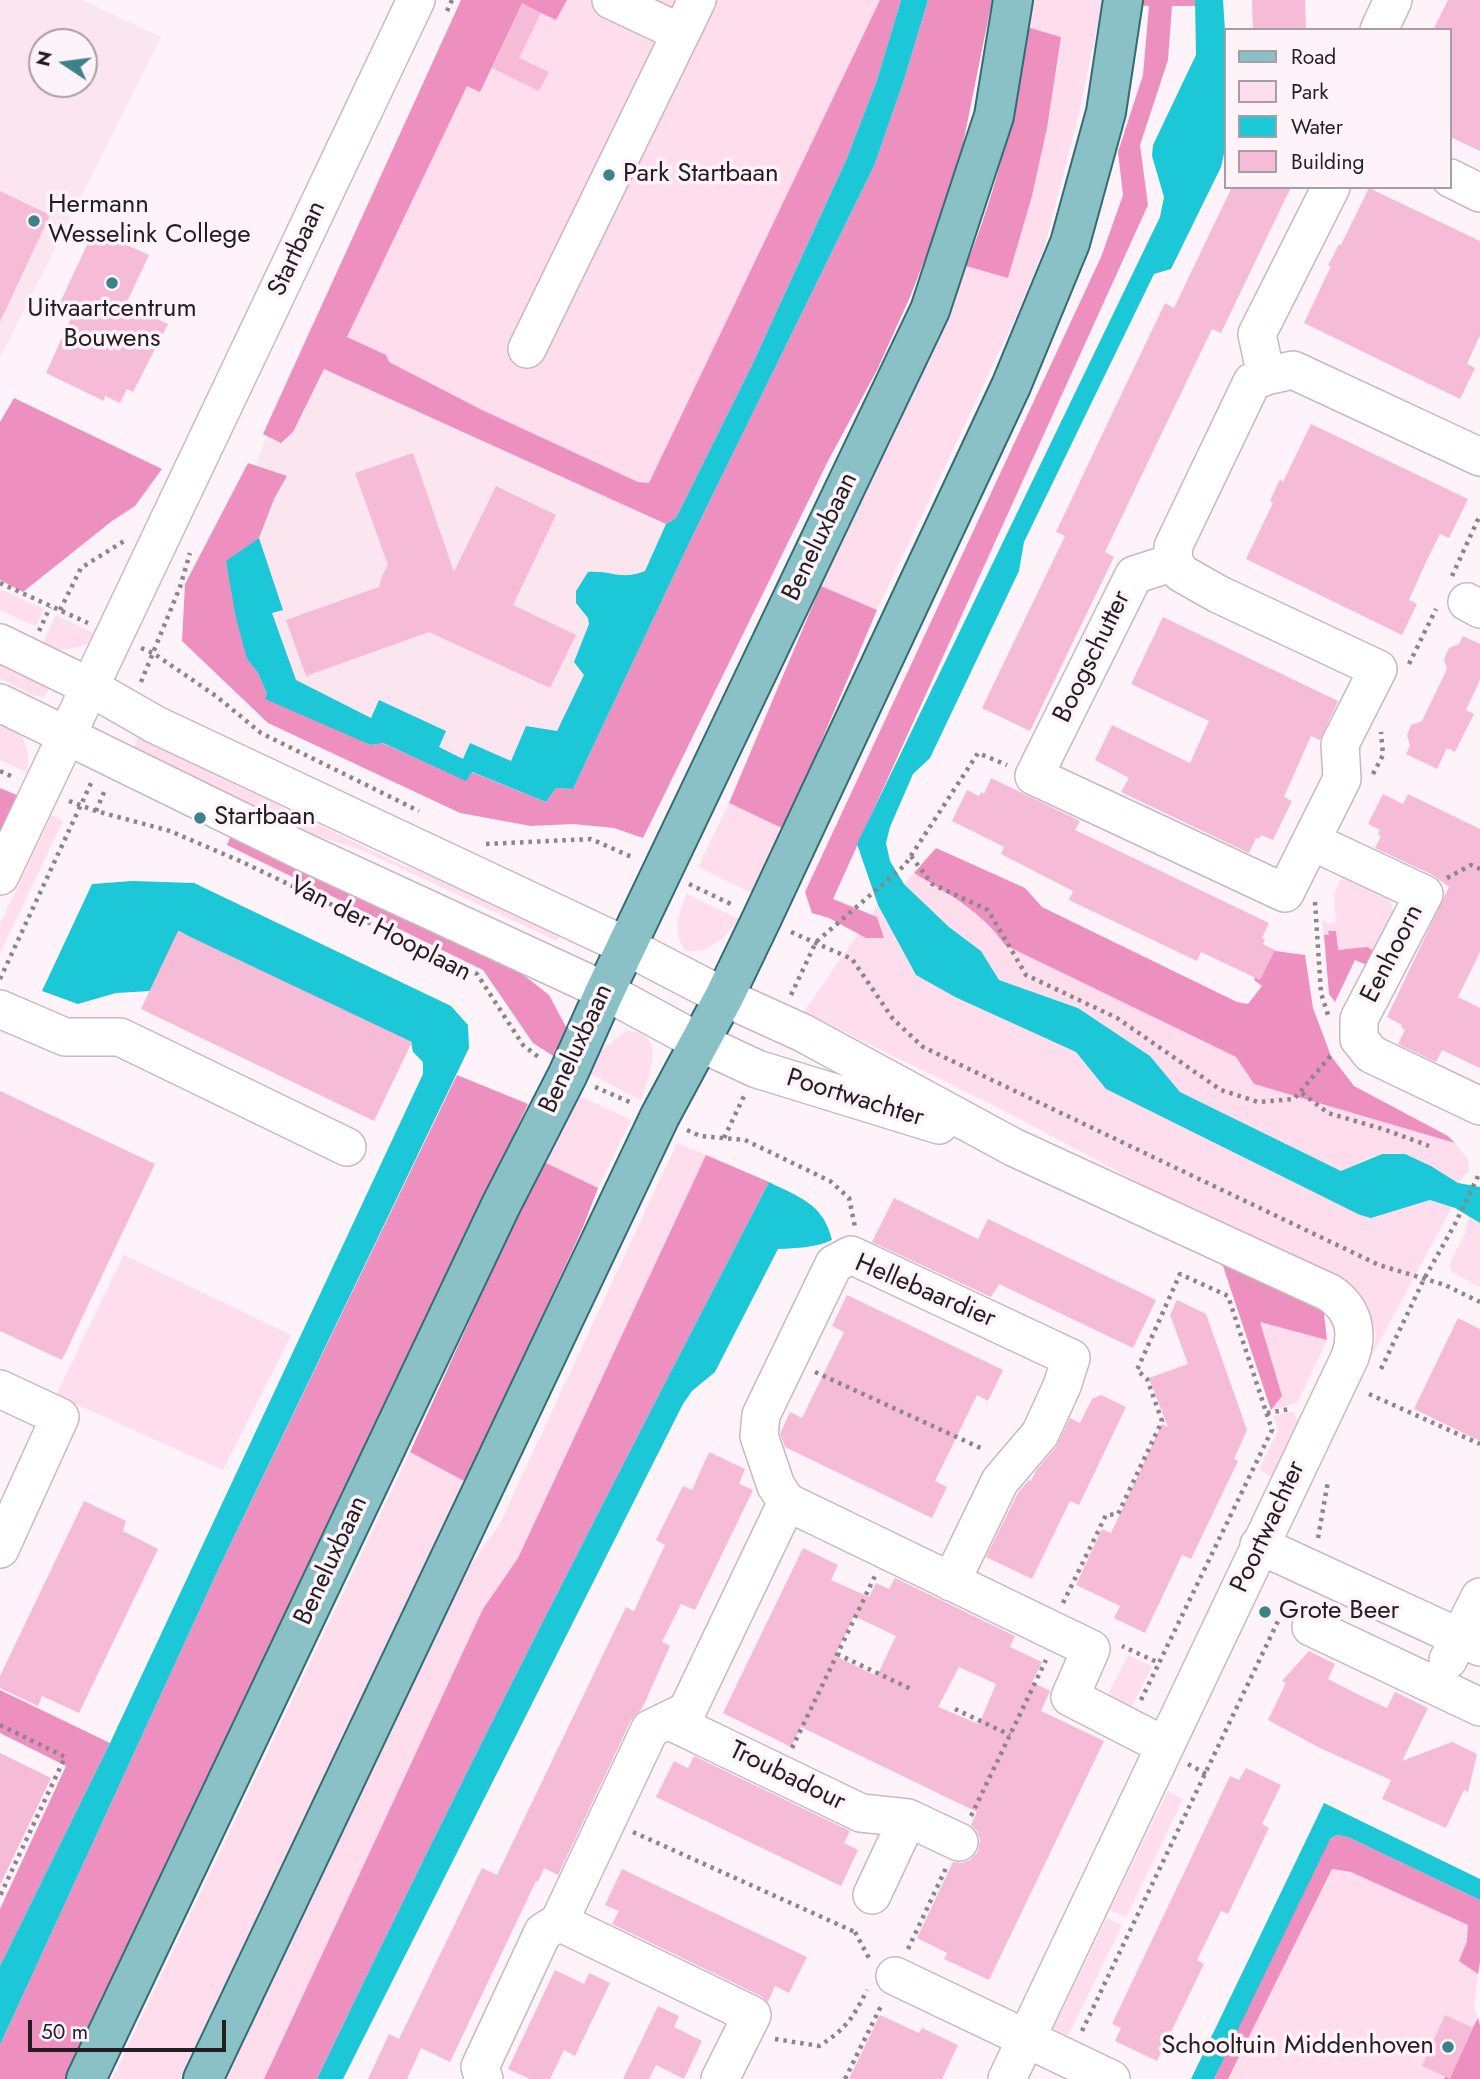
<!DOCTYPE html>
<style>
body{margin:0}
#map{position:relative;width:1480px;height:2079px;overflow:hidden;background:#fef3f8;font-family:Jost,sans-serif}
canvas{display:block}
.legend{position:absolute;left:1224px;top:28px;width:228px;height:161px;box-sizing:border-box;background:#fef3f8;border:2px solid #a69ea2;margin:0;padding:9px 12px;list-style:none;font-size:21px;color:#231e20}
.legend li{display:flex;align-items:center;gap:14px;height:35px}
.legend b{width:35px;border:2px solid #a69ea2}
.north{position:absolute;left:28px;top:28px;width:70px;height:70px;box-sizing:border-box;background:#fef3f8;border:2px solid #a69ea2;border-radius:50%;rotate:283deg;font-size:19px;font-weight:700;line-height:28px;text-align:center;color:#231e20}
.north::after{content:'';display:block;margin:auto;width:24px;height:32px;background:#3b828a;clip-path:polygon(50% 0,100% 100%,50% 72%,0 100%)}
.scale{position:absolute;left:28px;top:2020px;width:198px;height:32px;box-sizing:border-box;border:4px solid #231e20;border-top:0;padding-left:9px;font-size:21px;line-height:24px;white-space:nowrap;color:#231e20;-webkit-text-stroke:5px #fef3f8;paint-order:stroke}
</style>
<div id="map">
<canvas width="1480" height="2079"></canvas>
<ul class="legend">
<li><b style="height:9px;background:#89c1c7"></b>Road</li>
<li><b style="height:19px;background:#feddec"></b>Park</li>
<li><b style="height:19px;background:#1cc7d7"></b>Water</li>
<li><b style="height:19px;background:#f5bbd7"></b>Building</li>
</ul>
<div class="north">N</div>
<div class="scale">50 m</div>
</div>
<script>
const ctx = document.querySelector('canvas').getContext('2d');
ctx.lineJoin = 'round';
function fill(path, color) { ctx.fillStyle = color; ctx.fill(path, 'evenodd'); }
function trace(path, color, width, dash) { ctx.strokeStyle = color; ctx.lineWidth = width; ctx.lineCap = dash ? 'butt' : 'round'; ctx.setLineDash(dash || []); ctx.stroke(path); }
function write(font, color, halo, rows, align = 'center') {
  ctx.font = font + ' Jost,sans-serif'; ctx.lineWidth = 7; ctx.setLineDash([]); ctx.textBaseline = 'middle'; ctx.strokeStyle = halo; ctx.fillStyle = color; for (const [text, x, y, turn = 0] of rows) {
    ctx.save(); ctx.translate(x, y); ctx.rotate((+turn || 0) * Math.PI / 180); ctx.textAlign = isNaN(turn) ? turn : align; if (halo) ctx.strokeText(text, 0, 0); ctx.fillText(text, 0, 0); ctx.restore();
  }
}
fill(new Path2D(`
 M0 0H82L161 37 0 358ZM42 42H84V84H42Z
 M311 325 728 529 555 769 434 765 190 630Z`), '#fbe6ef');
fill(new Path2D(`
 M494 0H885L652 496 337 349Z
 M1030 0H1103L1078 117 1044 249 1018 312 877 610 821 586 943 322 966 266 1008 277 1032 196 1047 128 1061 37 1027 27Z
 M0 589 44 609 35 626 0 610Z
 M56 615 99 636C82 650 62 651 40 649Z
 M0 659 46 681 48 690 44 697 32 695 0 678Z
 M0 721C24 732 31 747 27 772L0 760Z
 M138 737 404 866 476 890 563 928 557 941 364 851 280 824 133 751Z
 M729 803 784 829 754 894 698 867Z
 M52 815 63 821 0 953V924Z
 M914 873C949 894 981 911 1005 945L1236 1057 1254 1084 1455 1143 1468 1159 1469 1170 1458 1183C1436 1169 1410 1149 1382 1154 1369 1156 1354 1166 1342 1171L1180 1092 1150 1056 1079 1008 999 980 981 951 949 927 904 883Z
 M1344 873 1388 895 1396 920 1380 954 1366 947 1338 950 1329 935H1324L1322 921H1326V924L1336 923 1334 894Z
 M686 894 739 919C723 938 711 954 685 951 672 929 679 917 686 894Z
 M878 905 916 975 955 997 1076 1052 1106 1089 1360 1215 1371 1218 1430 1200 1452 1207 1371 1357 1376 1335 1368 1305 1338 1280 1184 1207 1007 1112 804 1012Z
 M626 1031C669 1031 649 1076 641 1100L585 1071 601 1051Z
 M575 1094 631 1120 598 1188 542 1161Z
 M677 1143 706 1155 518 1558 483 1610 264 2079H226L464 1574 499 1525Z
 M1469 1218 1480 1223V1287L1452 1272 1449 1265 1464 1236Z
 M124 1255 291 1335 223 1470 56 1395Z
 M1260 1322 1327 1340 1297 1403 1271 1410 1281 1396Z
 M1293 1411 1299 1423 1273 1478 1259 1470 1278 1430 1273 1416Z
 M410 1452 466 1482 191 2079H112Z
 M1128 1655 1152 1666 1128 1714 1104 1702Z
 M1168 1791 1183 1799 1126 1917 1110 1910Z
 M1332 1869 1351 1872 1469 1925 1467 1941 1459 1961 1478 1974 1474 2006 1478 2018 1444 2079H1228Z
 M1107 1918 1122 1925 1064 2044 1049 2037Z`), '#feddec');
fill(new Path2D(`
 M461 0H567L556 20 522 4 480 92 467 86 347 337 386 355 389 362 482 410 638 482 649 483 880 0H901L877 80 847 158 752 365 676 518 666 524 324 369 293 432 281 443 263 434Z
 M928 0H992L963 144 942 215 910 297 877 370 828 461 643 838 614 828 573 824 531 826 460 813 268 723 182 641 185 584 248 463 287 476 274 499 259 538 226 562 247 659 258 673 267 694 371 745 382 743 466 780 471 772 546 802 556 788 573 789 689 543 874 166 904 80Z
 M1135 0H1195V6H1172L1168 60 1140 145 1148 205 833 899 877 917 884 938H866L829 918 812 913 805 892 1101 257 1123 195 1118 152 1143 75 1149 6 1135 5Z
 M1027 27 1061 37 1047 128 1032 196 1008 278 966 266C997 189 1017 108 1027 27Z
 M14 398 162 469 135 506 112 521 23 592 0 580V422Z
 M821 586 877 610 784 829 729 803Z
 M0 788 19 796 0 836Z
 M231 835 521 973 549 995 566 1027 558 1059 533 1043 483 970 227 845Z
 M936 848 1025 888 1042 907 1237 1002 1248 1004 1262 986 1254 980 1268 950 1305 955 1313 1008 1331 1056 1354 1086 1448 1136 1455 1143 1254 1084 1236 1057 1005 945C981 911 949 894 914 873Z
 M1328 931H1336L1338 950 1367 947 1380 954 1373 968 1355 960 1335 1002 1329 994 1324 935H1329Z
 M457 1075 528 1104 72 2079H0V2045L218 1570Z
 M706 1155 769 1182C615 1479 461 1777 317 2079H264L483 1609 518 1558Z
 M542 1161 598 1188 583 1227 466 1482 410 1452Z
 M1202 1248 1323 1305 1327 1340 1260 1322 1282 1396 1271 1410 1223 1266 1197 1252Z
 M0 1690 110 1743 0 1966V1909L66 1766 0 1733Z
 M1337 1835 1348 1837 1480 1900V1962L1478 1974 1459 1961 1467 1941 1468 1925 1351 1872 1332 1869 1228 2079H1214L1326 1842Z
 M1478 2018 1480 2025V2079H1444Z`), '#ed90c0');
fill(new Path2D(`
 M901 0H928L904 80 874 166 689 543 573 789 556 788 546 802 472 772 466 781 383 743 371 745 265 699 267 694 258 673 247 659 236 618 226 561 259 538 283 610 272 613 296 680 371 718 379 700 446 731 439 747 463 759 470 743 511 761 526 726 557 731 584 675 574 662 589 624 588 618 576 603V591L588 572C612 570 621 581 645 571L666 524 676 518 752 365 847 158 877 80Z
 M1195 0H1223L1226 46V145L1221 167 1171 269 1154 274 1024 542 1019 571 930 758 913 774 890 827 886 843 890 861 904 884 949 927 981 951 999 980 1078 1008 1150 1056 1180 1092 1341 1171 1382 1154H1405L1431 1166 1458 1183 1480 1187V1223L1455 1208 1430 1200 1371 1218 1360 1215 1106 1089 1076 1052 955 997 916 975 878 905 857 844 1160 217 1164 197 1152 156 1153 145 1196 55Z
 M132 881 194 883 451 1006 468 1025 469 1048 218 1570 0 2045V1966L110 1743 423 1074V1062L413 1052 411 1042 204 945 179 931 150 991 116 993 78 1004 42 991 92 884Z
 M769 1182C800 1198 823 1203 832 1240 814 1248 797 1248 778 1249L715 1372 692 1391 683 1404 343 2079H317C461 1777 615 1479 769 1182Z
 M1324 1803 1480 1879V1900L1348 1837 1337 1835 1330 1839 1214 2079H1191Z`), '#1cc7d7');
fill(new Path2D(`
 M1252 0H1305L1306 30H1253Z
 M1448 0H1480V151L1450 137V30H1433Z
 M522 3 541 13 519 58 549 72 539 91 492 68Z
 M1232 187H1291L1221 333 1212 329 1158 441 1105 552 1114 557 1030 731 982 708 1065 536 1056 532 1110 418 1165 303 1174 308Z
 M1369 188 1480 241V335L1467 364 1475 368 1460 399 1304 323 1331 266 1328 265 1333 256 1339 244 1341 245Z
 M0 191 50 215 0 322Z
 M94 230 149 255 126 304 168 324 133 392 127 389 120 403 105 396 104 401 46 373 73 314 58 307Z
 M1311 424 1468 499 1449 538 1440 534 1426 562 1409 600 1417 604 1402 635 1246 559 1273 503 1270 501 1280 479 1283 482Z
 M413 453 454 572 496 486 556 515 513 605 576 635 550 688 429 632 306 676 286 620 379 587 382 576 388 565 355 473Z
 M1163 617 1338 701 1320 740 1311 736 1284 797 1292 801 1273 840 1261 835 1259 839 1256 838 1249 853 1121 792 1129 778 1095 760 1112 725 1190 763 1209 721 1131 684Z
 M1463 636 1480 644V680L1466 710 1474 714 1455 752 1447 748 1437 769 1406 754 1410 746 1407 735 1411 725 1422 721 1447 669 1444 659 1449 648 1459 644Z
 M991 778 1080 821 1075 830 1269 923 1262 938 1265 940 1263 944 1275 950 1260 980 1201 952 1197 961 1069 900 1073 891 1001 854 1004 847 952 821 967 790 979 796 981 792 984 794Z
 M1383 794 1403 804 1408 794 1480 829V952L1458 997 1480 1008V1068L1442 1050 1436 1062 1398 1044 1405 1030 1401 1027 1402 1025 1387 1017 1449 887 1433 875 1375 848 1381 836 1378 834 1380 830 1368 824Z
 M178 931 412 1042 374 1121 141 1009Z
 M0 1091 155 1164 62 1360 0 1331Z
 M894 1198 978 1239 988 1219 1156 1300 1133 1348 999 1284 991 1297 872 1242Z
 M847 1295 1003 1370 988 1401 977 1395 935 1481 947 1487 932 1518 785 1447 780 1434 790 1412 802 1418 844 1332 832 1326Z
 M1177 1300 1206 1314 1247 1430 1234 1459 1238 1461 1191 1559 1182 1555 1145 1633 1114 1618 1120 1606 1076 1585 1102 1529 1111 1533 1162 1424 1168 1427 1149 1378 1188 1364 1170 1315Z
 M1458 1318 1480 1329V1441L1414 1409Z
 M1101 1395 1126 1407 1079 1505 1070 1501 1032 1579 986 1557 1018 1493 1029 1480 1031 1481 1036 1471 1056 1447 1070 1418 1080 1423 1092 1399Z
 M709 1452 745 1469 739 1484 753 1490 695 1610 681 1604 662 1642 670 1646 646 1700 640 1711 631 1720 558 1875 544 1868 538 1882 536 1881 450 2062 421 2048 407 2079H368L389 2034 399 2039 482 1868 497 1875 626 1607 634 1611 665 1545 656 1540 683 1486 692 1490Z
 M84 1501 126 1521 123 1531 158 1549 79 1713 42 1696 38 1706 0 1688V1676Z
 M803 1548 838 1565 831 1580 869 1597 876 1583 889 1589 895 1578 1015 1636 1010 1647 1042 1662 1032 1682 1050 1691 1041 1711 1104 1741 989 1980 944 1959 947 1953 917 1938 953 1862 961 1863 970 1860 978 1852 980 1840 977 1831 971 1825 977 1812 801 1727 791 1747 723 1713ZM854 1616 896 1636 877 1676 835 1656ZM959 1667 996 1684 979 1724 938 1707Z
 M1309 1651 1335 1664 1328 1679 1357 1694 1387 1708 1395 1692 1428 1708 1402 1761 1452 1742 1477 1754 1468 1792 1464 1790 1446 1828 1382 1799 1391 1780 1320 1748 1268 1720 1286 1683 1282 1681Z
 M0 1753 51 1778 0 1885Z
 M694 1756 850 1831 844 1843 858 1850 841 1886 656 1797 674 1761 688 1768Z
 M1246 1768 1281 1785 1262 1824 1269 1828 1228 1914 1221 1911 1197 1960 1204 1964 1157 2061 1115 2041 1121 2028 1112 2024 1230 1776 1239 1780Z
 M622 1869 807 1957 789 1993 775 1986 768 2002 761 1996 612 1924 619 1911 605 1905Z
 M555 1970 584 1984 589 1973 610 1983 575 2056 564 2050 550 2079H530L508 2069Z
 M658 2006 679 2016 674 2027 702 2041 684 2079 656 2065 649 2079H623Z
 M880 2015 919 2033 922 2028 958 2045 942 2079H849Z
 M1445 2015 1473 2028 1450 2079 1422 2066Z`), '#f5bbd7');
const minor = new Path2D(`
 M611 0 681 33 697 0
 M1379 30 1393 0
 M1450 178 1480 193
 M527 349 681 33
 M1266 376 1257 334 1331 187
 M1480 457 1293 370 1266 376 1252 382 1173 547 1174 562 1134 575 1034 776 1285 893 1311 841 1424 894 1359 1019V1039L1371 1054 1480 1106
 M1174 562 1181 573 1218 594 1378 669 1340 744 1342 779 1311 841
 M1467 602 1480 609
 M0 643 88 686 156 725 626 946 724 997 803 1033 1013 1147 1330 1293C1353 1309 1359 1331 1350 1357L1007 2079
 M0 703 302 851 605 991 699 1042 757 1069 939 1125
 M0 876 416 0
 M0 1009 65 1037H120L347 1147
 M0 1389 60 1417 0 1549
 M1259 1545 1480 1647
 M951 1582 1000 1481 1040 1434 1062 1386 1071 1358 851 1255 834 1264 761 1415 759 1436 776 1486 787 1502 1091 1649 1070 1697 1165 1746
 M1311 1627 1480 1707
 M1448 1660 1480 1597
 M670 1721 861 1813 908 1818 959 1842
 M872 1895 908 1818
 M559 1922 752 2015 720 2079
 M895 1976 1111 2079
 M484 2079 480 2067 543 1932 559 1922 650 1729 687 1711 787 1502`);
const major = new Path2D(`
 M86 2079 501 1205 568 1074 605 991 930 310 994 116 1013 0
 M203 2079 660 1116 724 997 762 918 1011 386 1070 243 1106 112 1123 0`);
trace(minor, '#c7b9bf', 40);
trace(major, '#336d74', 42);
trace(new Path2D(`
 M447 11 452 0
 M1452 576 1480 515
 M0 583 88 623
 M60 610 81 568 124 541
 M39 631 50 607
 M141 648 153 653 216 696 261 733 419 811
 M1409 664 1436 609
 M141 682 180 587 190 553
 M0 771 13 777
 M1373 774 1383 755 1381 732
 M69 801 96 811 170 831 240 861 477 974 523 1045 541 1059
 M96 811 105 790
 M486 844 591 839 634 858
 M911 856 932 884 988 910 1026 975 1117 1018 1221 1090 1258 1102 1294 1099 1333 1053
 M1447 878 1471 865 1480 869
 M689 884 735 906
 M1315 902 1321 993 1328 1015
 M791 932 852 959 893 1019 923 1047 1379 1265 1445 1285 1480 1302
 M0 979 92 781
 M791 995 816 942 905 865 978 753 1007 765
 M595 1087 632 1103
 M1302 1093 1328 1113 1386 1130 1429 1146
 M687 1130 700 1136 745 1140 830 1181 849 1198 855 1227
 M724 1138 745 1094
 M1381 1369 1424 1279 1455 1224 1480 1172
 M815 1372 985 1450
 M1369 1394 1480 1444
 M1267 1413 1290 1409
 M1318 1538 1328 1481
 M1063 1603 1106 1515 1118 1514 1162 1421 1147 1379 1137 1370 1180 1274 1228 1296 1272 1430 1159 1663 1122 1646
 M837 1654 911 1689
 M1141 1700 1159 1663
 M955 1709 1010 1735
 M0 1725 65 1757 0 1896
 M792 1748 875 1576
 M1188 1764 1206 1774
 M971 1816 1046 1660
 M633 1832 855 1932
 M855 1932 870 1960
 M908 1949 946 1868
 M1082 2031 1279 1619
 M775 2039 819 2046C846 2029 853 2018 867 1990
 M845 2079 882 2004`), '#8d8588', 4.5, [3.5, 5]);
trace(minor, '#fff', 37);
trace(major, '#89c1c7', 38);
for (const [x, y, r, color] of [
 [609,175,7,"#3b828a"],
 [34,221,7,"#3b828a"],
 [112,283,7,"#3b828a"],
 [200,818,7,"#3b828a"],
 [1265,1612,7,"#3b828a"],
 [1448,2047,7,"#3b828a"]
]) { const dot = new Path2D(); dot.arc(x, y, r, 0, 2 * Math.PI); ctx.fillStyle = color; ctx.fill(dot); trace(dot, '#fef3f8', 2.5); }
write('26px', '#231e20', '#fef3f8', [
 ["Park Startbaan",623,175],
 ["Hermann",48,206],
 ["Wesselink College",48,236],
 ["Uitvaartcentrum",112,310,"center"],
 ["Bouwens",112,340,"center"],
 ["Startbaan",214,818],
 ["Grote Beer",1279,1612],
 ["Schooltuin Middenhoven",1434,2047,"right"]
], 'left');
write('26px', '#231e20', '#fef3f8', [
 ["Startbaan",298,249,-65],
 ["Beneluxbaan",821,537,-64],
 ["Boogschutter",1093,657,-64],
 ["Van der Hooplaan",380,930,27],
 ["Eenhoorn",1393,954,-63],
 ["Beneluxbaan",577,1049,-65],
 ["Poortwachter",855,1099,17],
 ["Hellebaardier",925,1292,23],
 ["Poortwachter",1269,1527,-65],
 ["Beneluxbaan",332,1561,-65],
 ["Troubadour",787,1777,26]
]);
</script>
